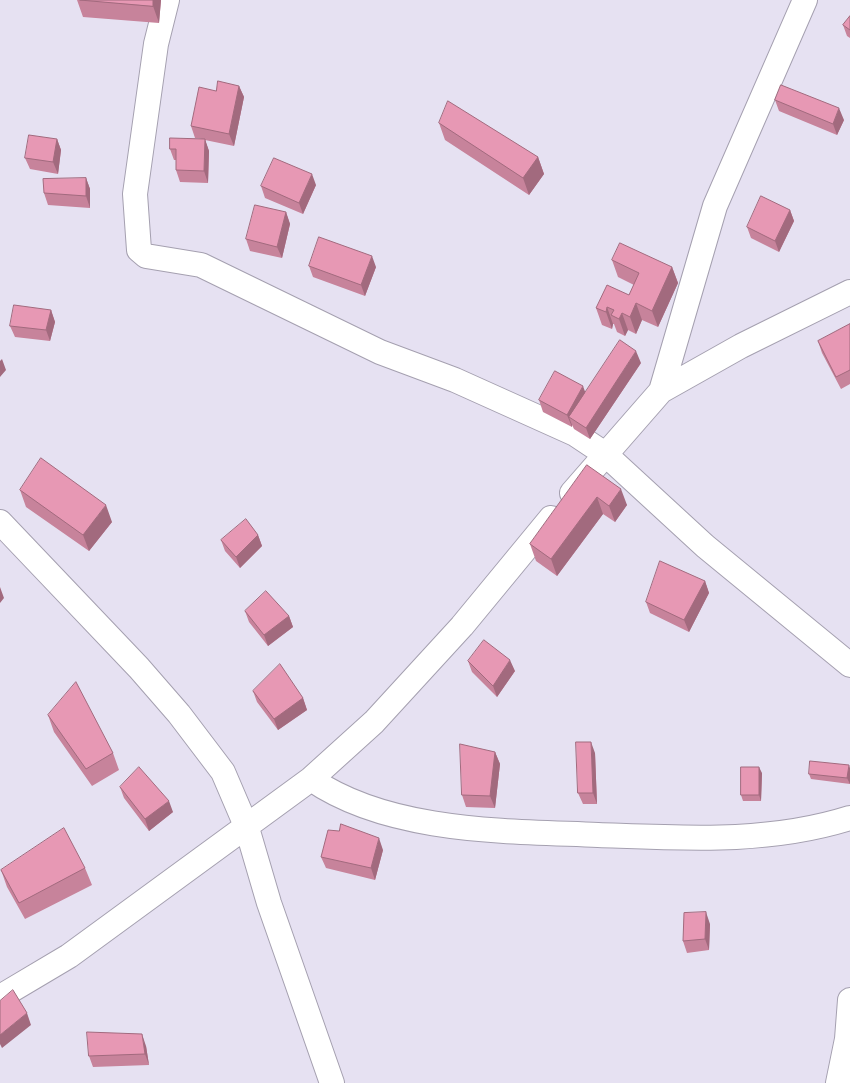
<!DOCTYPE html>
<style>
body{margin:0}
canvas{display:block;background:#e6e1f2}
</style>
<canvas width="850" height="1083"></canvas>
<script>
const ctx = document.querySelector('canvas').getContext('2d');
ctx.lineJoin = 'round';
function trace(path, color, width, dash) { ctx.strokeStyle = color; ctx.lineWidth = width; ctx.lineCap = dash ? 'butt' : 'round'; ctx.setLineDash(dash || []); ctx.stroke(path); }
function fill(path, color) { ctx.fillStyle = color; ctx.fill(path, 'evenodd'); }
const street = new Path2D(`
 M167 0 156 44 135 194 139 250 146 256 201 265 380 352 455 380 575 434 605 454 705 546 850 665
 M661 391 715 206 805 0
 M572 493 661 391 741 346 850 292
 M0 522 139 668 179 714 223 772 247 828 269 903 332 1083
 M311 779C389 833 507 831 598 835 683 838 768 844 850 818
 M0 997 69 956 311 779 374 722 462 626 551 518
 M838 1083 847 1039 850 1000`);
trace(street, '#a5a0b0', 26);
trace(street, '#fff', 24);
fill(new Path2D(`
 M77 0H161L159 23 83 17Z
 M850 16V38L847 36 843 25Z
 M239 86 244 97 234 146 205 140 209 151 208 183 180 182 176 170V160H174L170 149 202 139 195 138 191 126 216 91Z
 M775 100 844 120 837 135 779 111Z
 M439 123 538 157 544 174 529 195 445 140Z
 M57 139 61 150 58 174 30 169 25 158Z
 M86 178 90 189V208L48 205 44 193Z
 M316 185 303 214 265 198 261 186Z
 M790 210 794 221 779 252 751 238 747 227Z
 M286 212 290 224 282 258 250 251 246 239Z
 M612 260 672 267 678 283 658 327 642 320 636 334 628 330 625 336 617 332 614 324H613L612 329 602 325 596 308 629 295 634 285 618 277Z
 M309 266 376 267 365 296 313 277Z
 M51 310 55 322 50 341 15 337 10 326Z
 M850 324V384L841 389 822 353 818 341Z
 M641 363 590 439 574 429 572 425V427L543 412 539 400 586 393Z
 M587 465 627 505 615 522 603 514 557 576 536 561 530 544Z
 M20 490 112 522 89 551 26 507Z
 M258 535 262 546 240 568 225 551 221 540Z
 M705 581 709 593 689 632 650 613 646 602Z
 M245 611 289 616 293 627 268 646 249 622Z
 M468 661 515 671 497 697 472 672Z
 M253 691 303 698 307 710 278 730 257 702Z
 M48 715 113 753 119 770 92 786 54 732Z
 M495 752 500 764 495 808 466 807 462 795Z
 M595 753 597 804H583L578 793Z
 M850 768V784L811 779 809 774Z
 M762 773 761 801H743L741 795Z
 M120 787 173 812 149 831 124 798Z
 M383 850 375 880 326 868 321 857Z
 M85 868 92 885 25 919 7 887 1 870Z
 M710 924 709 950 687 953 683 941Z
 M146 1046 149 1065 93 1067 89 1056Z`), '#c7839b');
fill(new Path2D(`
 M153 0H161L159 23 153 6Z
 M239 86 244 97 234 146 229 134Z
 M839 108 844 120 837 135 833 124Z
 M57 139 61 150 58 174 53 162Z
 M205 139 209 151 208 183 204 171Z
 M538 157 544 174 529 195 523 178Z
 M312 174 316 185 303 214 299 203Z
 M86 178 90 189V208L86 196Z
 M790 210 794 221 779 252 775 241Z
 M286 212 290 224 282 258 277 247Z
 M372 256 376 267 365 296 361 285Z
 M672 267 678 283 658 327 652 311Z
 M636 303 642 320 636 334 630 317Z
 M607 307 613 324 612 329 606 312Z
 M51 310 55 322 50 341 46 330Z
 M622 313 628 330 625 336 619 319Z
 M636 351 641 363 590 439 586 428Z
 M2 359 6 370 0 377V361Z
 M583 386 587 397 569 417 572 425V427L567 415Z
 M621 489 627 505 615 522 609 506Z
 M597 497 603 514 557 576 551 559Z
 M106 505 112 522 89 551 83 535Z
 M258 535 262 546 240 568 236 557Z
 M705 581 709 593 689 632 684 620Z
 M0 587 4 598 0 603Z
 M289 616 293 627 268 646 264 635Z
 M510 660 515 671 497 697 493 686Z
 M303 698 307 710 278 730 274 719Z
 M591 742 595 753 597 804 593 793Z
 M495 752 500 764 495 808 490 796Z
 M849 765 850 768V784L847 778Z
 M759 767 762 773 761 801 759 795Z
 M169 801 173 812 149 831 145 819Z
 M379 838 383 850 375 880 371 868Z
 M706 912 710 924 709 950 705 939Z
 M27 1013 31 1025 2 1048 0 1044V1035Z
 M142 1034 146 1046 149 1065 145 1054Z`), '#a26a7e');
const building = new Path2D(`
 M80 0H153V6Z
 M850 16V30L843 25Z
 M218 81 239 86 229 134 191 126 199 87 216 91Z
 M781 85 839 108 833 124 775 100Z
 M448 101 538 157 523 178 439 123Z
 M29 135 57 139 53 162 25 158Z
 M170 138 205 139 204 171 176 170V149H170Z
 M274 158 312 174 299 203 261 186Z
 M86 178V196L44 193 43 179Z
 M761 196 790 210 775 241 747 227Z
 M255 205 286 212 277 247 246 239Z
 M319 237 372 256 361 285 309 266Z
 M620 243 672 267 652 311 636 303 630 317 622 313 619 319 611 315 614 310 607 307 606 312 596 308 607 285 629 295 639 273 612 260Z
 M14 305 51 310 46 330 10 326Z
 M850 324V370L836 377 818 341Z
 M620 340 636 351 586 428 569 417Z
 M555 371 583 386 567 415 539 400Z
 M41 458 106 505 83 535 20 490Z
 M587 465 621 489 609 506 597 497 551 559 530 544Z
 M246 519 258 535 236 557 221 540Z
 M660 561 705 581 684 620 646 602Z
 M266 591 289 616 264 635 245 611Z
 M484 640 510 660 493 686 468 661Z
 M280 664 303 698 274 719 253 691Z
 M76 682 113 753 86 769 48 715Z
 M576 742H591L593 793H578Z
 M460 744 495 752 490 796 462 795Z
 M810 761 849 765 847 778 809 774Z
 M139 767 169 801 145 819 120 787Z
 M741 767H759V795H741Z
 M341 824 379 838 371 868 321 857 328 830 339 831Z
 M64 828 85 868 19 903 1 870Z
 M706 912 705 939 683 941 684 913Z
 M13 990 27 1013 0 1035V1001Z
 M87 1032 142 1034 145 1054 89 1056Z`);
fill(building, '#e798b4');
trace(building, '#a26a7e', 1);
</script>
